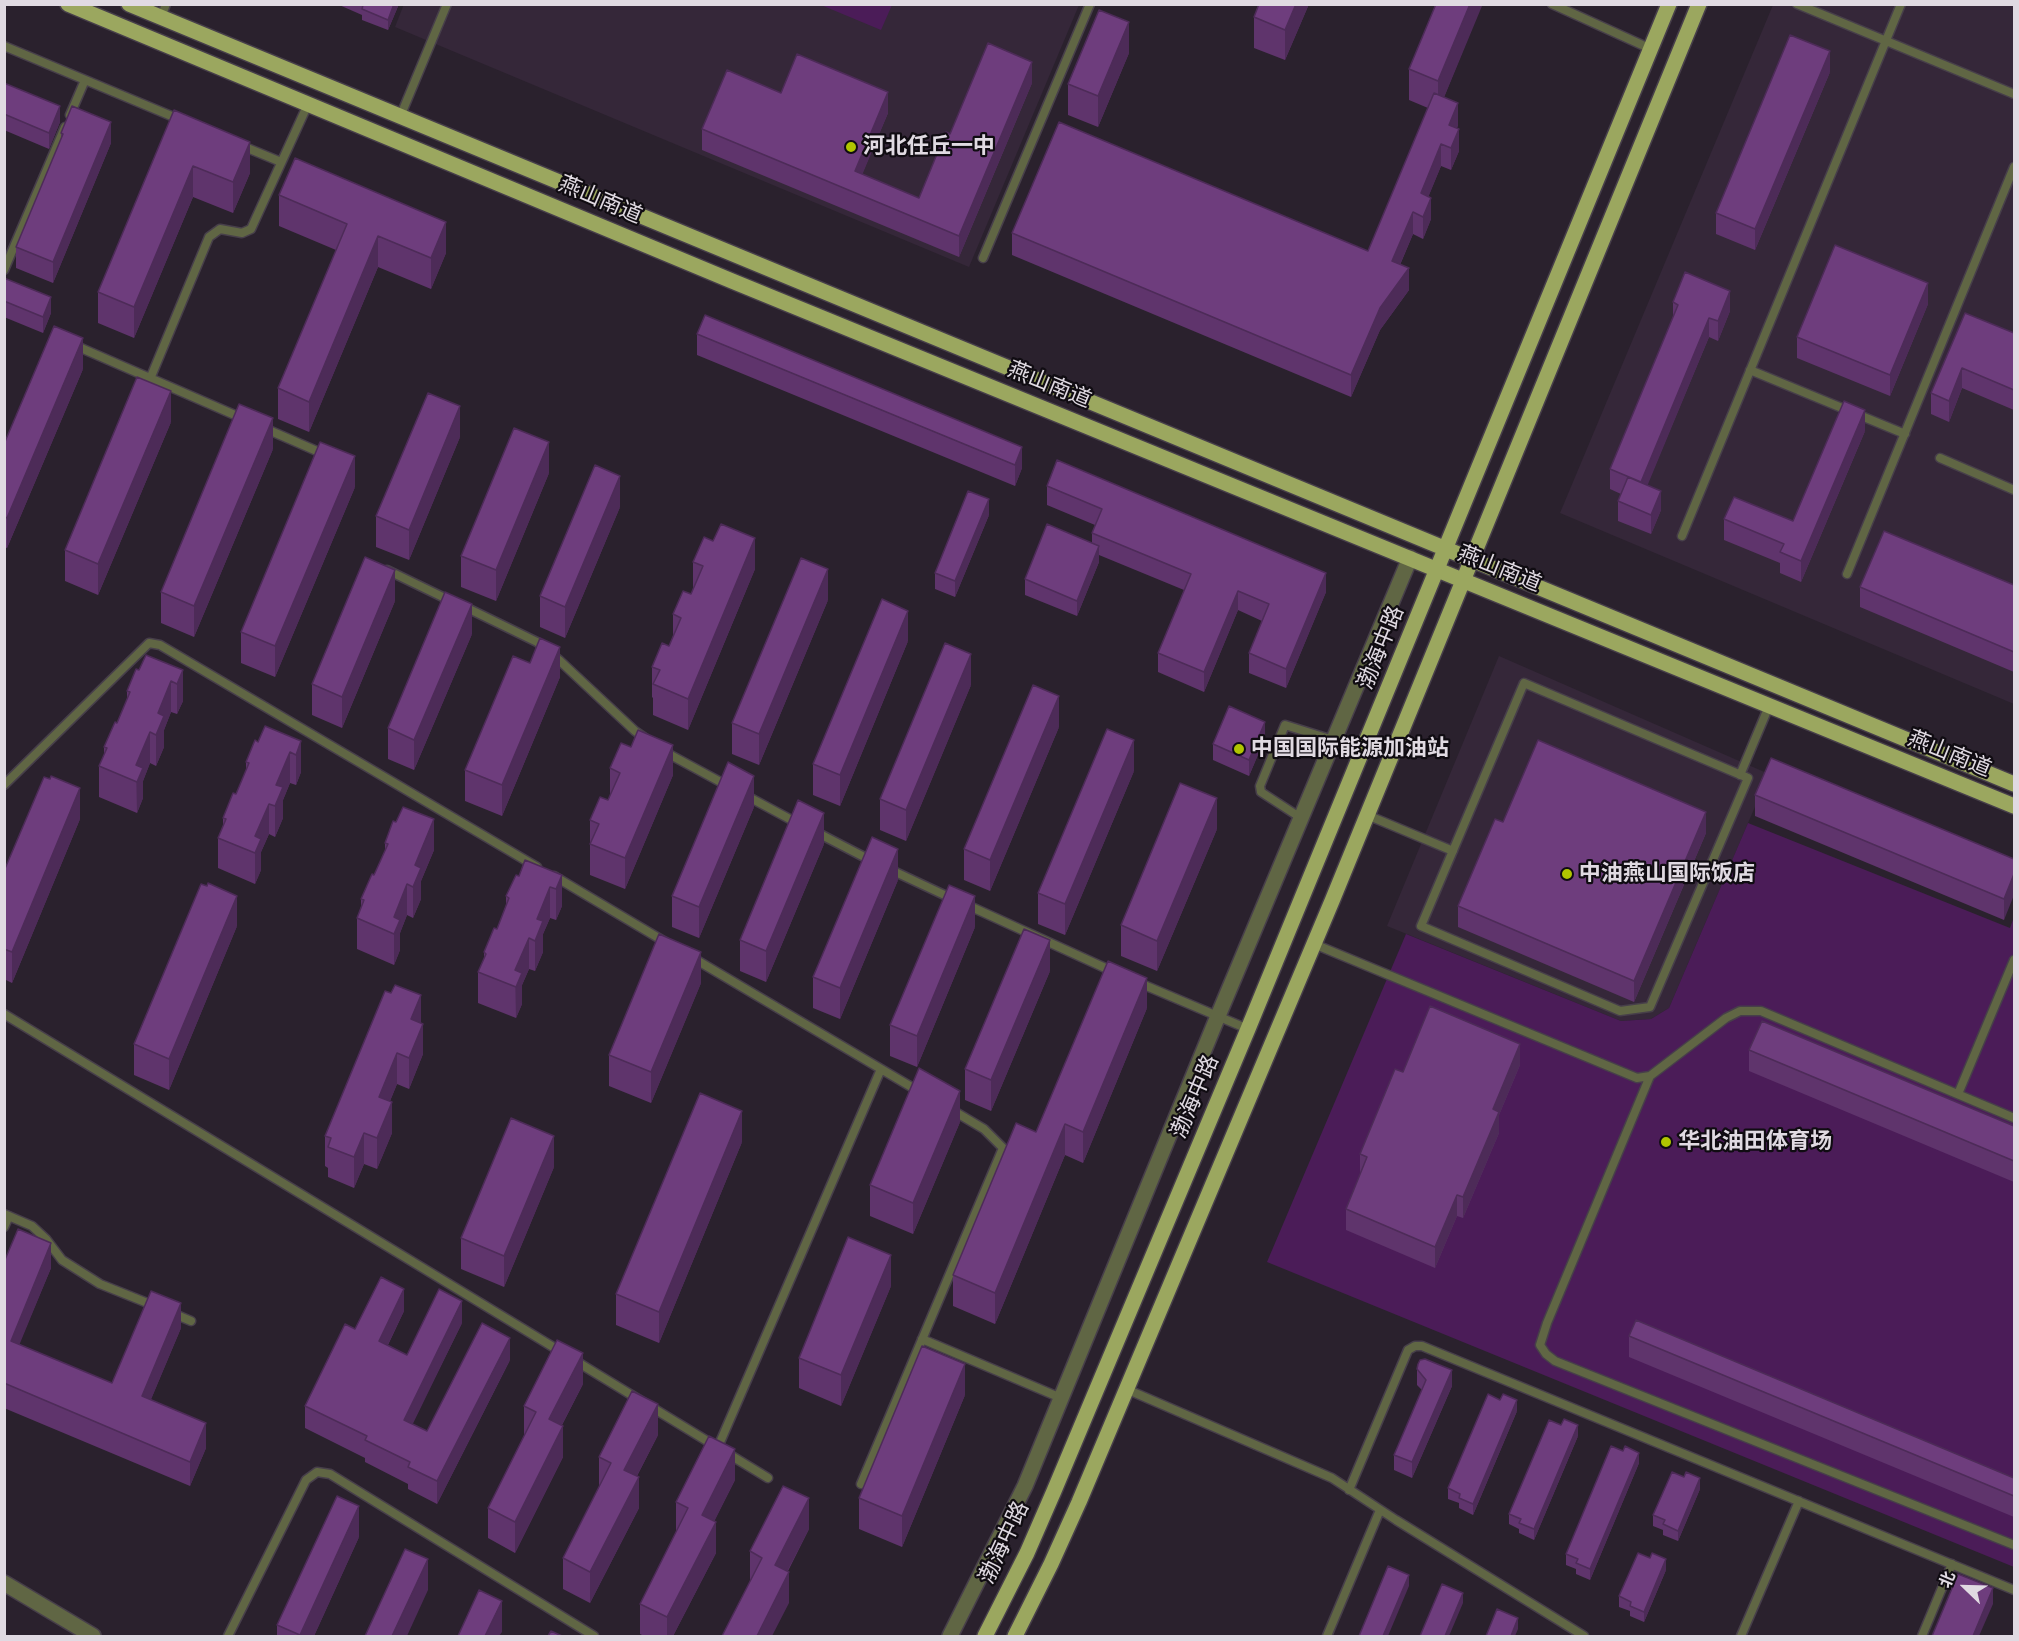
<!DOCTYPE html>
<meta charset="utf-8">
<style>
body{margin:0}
#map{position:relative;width:2019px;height:1641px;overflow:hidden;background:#2a212d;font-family:"Sofia Sans Condensed","Noto Sans SC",sans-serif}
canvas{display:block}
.frame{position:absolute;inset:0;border:6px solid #e0dae2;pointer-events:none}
.north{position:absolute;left:1935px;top:1557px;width:60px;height:60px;-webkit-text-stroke:4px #100c12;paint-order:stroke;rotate:293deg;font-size:16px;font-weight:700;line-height:24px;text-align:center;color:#e0dae2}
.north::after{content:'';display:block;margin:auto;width:21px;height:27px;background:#e0dae2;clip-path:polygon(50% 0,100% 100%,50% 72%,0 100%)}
</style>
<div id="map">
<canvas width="2019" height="1641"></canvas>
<div class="frame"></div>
<div class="north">北</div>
</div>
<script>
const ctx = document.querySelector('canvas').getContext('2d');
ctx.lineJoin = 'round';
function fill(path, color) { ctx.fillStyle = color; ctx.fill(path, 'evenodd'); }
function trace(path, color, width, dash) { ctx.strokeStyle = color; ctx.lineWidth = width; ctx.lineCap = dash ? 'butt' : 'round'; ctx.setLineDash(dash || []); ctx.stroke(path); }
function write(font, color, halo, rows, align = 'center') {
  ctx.font = font + ' "Sofia Sans Condensed","Noto Sans SC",sans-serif'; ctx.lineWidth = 4.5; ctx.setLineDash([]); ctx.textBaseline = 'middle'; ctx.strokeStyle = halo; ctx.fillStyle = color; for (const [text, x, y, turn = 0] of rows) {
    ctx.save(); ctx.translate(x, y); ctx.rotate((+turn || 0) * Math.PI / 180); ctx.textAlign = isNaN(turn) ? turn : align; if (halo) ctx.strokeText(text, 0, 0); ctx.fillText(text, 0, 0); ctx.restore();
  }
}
fill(new Path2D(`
 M404 4 1079 5 969 267 395 27Z
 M1773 5H2014V704L1560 513Z
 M1499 656 1769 774 1669 1008 1651 1019 1621 1021 1387 926Z`), '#352739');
fill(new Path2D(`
 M821 5H892L881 30Z
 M1748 823 2010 928 2014 917V1567L1267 1262 1406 934 1621 1021 1651 1019 1669 1008Z`), '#4b1c58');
const service = new Path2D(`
 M1552 4 1651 49
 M1797 4 2014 94
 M161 18 166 4
 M4 46 181 120
 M70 115 85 80
 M400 117 447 4
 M240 145 281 162
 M983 258 1090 4
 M4 270 65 127
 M74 345 244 419
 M1750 370 1905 434
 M150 379 209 237 220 229 242 233 251 229 308 104
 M264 428 326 455
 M1940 458 2014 490
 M1682 536 1901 4
 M387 570 451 601
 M1847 574 2014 167
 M463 606 537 642 559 660 635 731 645 738
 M1524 683 1748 778 1650 1007 1620 1011 1421 926Z
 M665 752 728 786
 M1740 775 1769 706
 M4 785 149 643 160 645 537 867
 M745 795 799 824
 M1367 815 1453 851
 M1301 818 1261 792 1260 786 1285 725 1333 740
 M814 831 872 861
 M889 869 953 899
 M554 876 667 943
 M965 904 1114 972
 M1314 944 1637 1078 1650 1076 1726 1018 1740 1011H1761L2014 1118
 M693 958 920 1092
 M1137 982 1248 1029
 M4 1014 563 1353
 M1650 1076 1547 1323 1540 1345 1546 1354 1555 1361 2014 1545
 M1958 1094 2014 960
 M4 1214 32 1226 46 1239 62 1260 100 1284 155 1306
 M4 1227 9 1216
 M172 1313 191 1321
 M922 1339 1061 1398
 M574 1360 768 1478
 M1126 1389 1332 1478 1396 1520 1584 1636
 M718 1447 881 1069
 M861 1484 1003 1148 984 1129 952 1110
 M1349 1490 1408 1350 1415 1346H1422L2014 1590
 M228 1636 306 1480 317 1472 330 1474 594 1636
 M1327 1636 1380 1510
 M1741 1636 1799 1501
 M1922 1636 1952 1564`);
const minor = new Path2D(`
 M4 1583 93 1636
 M950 1636 1025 1486 1218 1016 1410 558`);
const primary = new Path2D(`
 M68 4 732 281 2014 806
 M129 4 2014 784
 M985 1636 1027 1553 1054 1491 1248 1029 1669 4
 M1015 1636 1051 1564 1079 1502 1332 901 1699 4`);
trace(service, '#473f4a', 11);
trace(minor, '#473f4a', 18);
trace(primary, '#473f4a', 18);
trace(service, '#606644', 8);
trace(minor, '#606644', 15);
trace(primary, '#9ba75f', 15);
fill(new Path2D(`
 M337 4H399L388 30 362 20V15Z
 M1259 4H1309L1285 60 1254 48V17Z
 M1482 4 1444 97 1458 125 1457 128 1459 151 1451 170 1441 166 1428 197 1431 219 1423 239 1413 234 1400 265 1409 290 1380 330 1351 397 1012 255V233L1368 251 1428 108 1409 100V69Z
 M1129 53 1098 127 1068 115V84Z
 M1830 72 1755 250 1716 234V213Z
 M4 83 60 122 49 149 4 130Z
 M1032 83 959 257 702 150V129L781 93 888 113 862 174 919 198 950 134Z
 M174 110 250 173 233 213 193 197 134 338 98 323V292Z
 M61 133 111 143 53 283 16 268V247L61 141Z
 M279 195 446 253 431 289 378 267 309 432 278 419V388L336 250 279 226Z
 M4 278 51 313 43 333 4 317Z
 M1673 302 1730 311 1718 341 1709 337 1647 485 1661 510 1651 534 1618 521V501L1621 494 1610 489V469L1673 317Z
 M1928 304 1890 396 1797 358V337Z
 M1965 313 2014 333V410L1962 388 1949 422 1931 414V393Z
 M697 334 1022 468 1015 486 697 355Z
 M83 369 7 548 4 547V444Z
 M171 422 98 595 65 581V550Z
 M1865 431 1801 582 1780 573V563L1724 540V519L1793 521Z
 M460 437 409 560 376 547V516Z
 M273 449 194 637 161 623V592Z
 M549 473 496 601 461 587V556Z
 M1047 486 1326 592 1286 688 1249 673V653L1262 621 1238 610 1204 692 1158 672V653L1184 590 1099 555V562L1077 616 1025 595V579L1092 543V533L1095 525 1047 505Z
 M355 487 275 677 241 663V632Z
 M620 507 565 638 540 627V596Z
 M989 515 955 597 935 589V573Z
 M693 562 755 569 688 730 653 715V698L652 697V667L669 646 673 636V614L691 594 693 590Z
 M2014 585V672L1860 607V587Z
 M828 600 759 765 732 754V723Z
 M395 601 342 728 312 715V684Z
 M472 634 414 770 388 759V728Z
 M908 641 840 806 813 795V764Z
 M530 663 560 677 502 816 465 801V770Z
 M139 670H183V701L177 714 171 712 164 730V747L156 766 150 763 143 781V798L137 813 99 797V766L104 755V747L117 723 127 699V691Z
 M971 685 906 841 880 830V799Z
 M1059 727 990 891 964 880V849Z
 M1265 738 1249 776 1213 760V744Z
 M301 741V772L296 785 290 783 283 800V818L275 837 269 834 261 852V870L255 884 218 868V838L223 826V818L236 794 246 771V762Z
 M610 768 673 775 625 889 590 875V820L608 800 610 796Z
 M1134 771 1065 935 1038 924V893Z
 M1755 795 2014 859 2004 920 1755 816Z
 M754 807 699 938 672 927V896Z
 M80 819 12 983 4 979V871Z
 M1503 822 1706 833 1634 1002 1458 927V906Z
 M1217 829 1157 971 1121 956V925Z
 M385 843 434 850 421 881V899L413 918 407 915 400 933V950L394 965 357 949V918L361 907V899L374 875 385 851Z
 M824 844 766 982 740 971V940Z
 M562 875V906L556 920 550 918 543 934V952L535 971 529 969 522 985V1004L516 1018 478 1003V972L484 960V952L497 929 506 905V896L519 876Z
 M898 880 840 1019 813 1008V977Z
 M237 926 169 1090 134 1075V1044Z
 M975 927 917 1067 890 1056V1025Z
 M1050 971 991 1111 965 1100V1069Z
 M701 983 651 1103 609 1086V1055Z
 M1147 1008 1083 1163 1065 1155 995 1324 953 1306V1275L1036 1132Z
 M421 1023 423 1054 409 1089 397 1084 390 1101 392 1133 377 1169 364 1164 354 1188 328 1177V1168L325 1166V1136Z
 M1749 1050 2014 1126V1182L1749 1071Z
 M1520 1065 1499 1115V1133L1463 1218 1457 1216 1435 1268 1346 1230V1209L1360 1175V1154L1403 1072Z
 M960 1122 913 1234 870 1216V1185Z
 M742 1142 659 1343 616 1325V1294Z
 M554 1167 504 1287 461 1269V1238Z
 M4 1262 51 1268 19 1344 112 1383 181 1328 151 1399 206 1448 190 1486 4 1408Z
 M891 1286 841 1406 799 1388V1358Z
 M404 1311 388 1345 407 1355 462 1323 412 1424 427 1431 510 1360 437 1504 408 1489V1484L365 1462V1458L305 1428V1406L355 1329Z
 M1629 1336 2014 1478V1517L1629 1357Z
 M1417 1369 1452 1386 1412 1478 1394 1470V1455L1422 1390 1417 1385Z
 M583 1384 562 1425 563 1457 515 1553 488 1538V1508L524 1437V1406Z
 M965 1395 902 1547 859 1529V1498Z
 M1517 1411 1473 1515 1459 1508V1503L1448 1499V1488Z
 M658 1435 637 1476 639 1508 590 1603 563 1589V1558L599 1488V1457Z
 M1578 1436 1534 1540 1519 1533V1529L1509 1524V1514Z
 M1623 1451 1639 1463 1590 1580 1576 1574V1569L1566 1565V1554Z
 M735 1480 714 1521 716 1553 673 1636H644L640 1634V1604L676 1533V1502Z
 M1700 1489 1678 1541 1663 1535V1530L1653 1526V1515Z
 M809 1529 788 1571 789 1603 750 1582V1551Z
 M359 1537 314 1636H277V1625Z
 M1666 1570 1644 1622 1630 1616V1611L1619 1607V1596Z`), '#5f346c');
fill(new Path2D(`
 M394 4H399L388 30V20Z
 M1296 4H1309L1285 60V30Z
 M1470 4H1482V6L1438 112V81Z
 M1129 22V53L1098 127V96Z
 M1830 51V72L1755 250V229Z
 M1032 62V83L959 257V236Z
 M888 92V113L855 192V171Z
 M1458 103V125L1449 147V125Z
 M60 106V122L49 149V133Z
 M111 122V143L53 283V262Z
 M1459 129V151L1451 170V148Z
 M250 142V173L233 213V182Z
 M1441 144V166L1421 215V193Z
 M193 166V197L134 338V307Z
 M1431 198V219L1423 239V217Z
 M1413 212V234L1392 283V261Z
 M446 222V253L431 289V258Z
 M378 236V267L309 432V402Z
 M1409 268V290L1380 330 1351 397V375L1380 308Z
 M1928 283V304L1890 396V375Z
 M1730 291V311L1718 341V321Z
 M51 297V313L43 333V317Z
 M1709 318V337L1641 501V482Z
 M83 338V369L7 548V518Z
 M1962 368V388L1949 422V401Z
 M171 391V422L98 595V564Z
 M460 406V437L409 560V530Z
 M1865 410V431L1801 582V561Z
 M273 418V449L194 637V606Z
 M549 442V473L496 601V570Z
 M1022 447V468L1015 486V465Z
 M355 456V487L275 677V646Z
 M620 476V507L565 638V607Z
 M1661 491V510L1651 534V515Z
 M989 499V515L955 597V581Z
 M755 538V569L688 730V699Z
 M1099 546V562L1077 616V601Z
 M828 569V600L759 765V734Z
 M395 570V601L342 728V697Z
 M1326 573V592L1286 688V669Z
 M1238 591V610L1204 692V672Z
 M472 604V634L414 770V740Z
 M908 611V641L840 806V775Z
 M560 647V677L502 816V785Z
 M971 654V685L906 841V810Z
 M183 670V701L177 714V684Z
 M171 681V712L164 730V747L156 766V735L158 713Z
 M1059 696V727L990 891V860Z
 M1265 722V738L1249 776V760Z
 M150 732V763L143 781V798L137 813 136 765Z
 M1134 740V771L1065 935V904Z
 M301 741V772L296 785V755Z
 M673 745V775L625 889V858Z
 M290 752V783L283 800V818L275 837V806L276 785Z
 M754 776V807L699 938V907Z
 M80 788V819L12 983V952Z
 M1217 798V829L1157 971V941Z
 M269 804V834L261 852V870L255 884V836Z
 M1706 812V833L1634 1002V981Z
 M824 813V844L766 982V951Z
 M434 819V850L421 881V899L413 918V887L415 865Z
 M898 849V880L840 1019V988Z
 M2014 874V895L2004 920V899Z
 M562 875V906L556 920V889Z
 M407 884V915L400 933V950L394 965V917Z
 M550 887V918L543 934V952L535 971V941L537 919Z
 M237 896V926L169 1090V1059Z
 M975 896V927L917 1067V1036Z
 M529 938V969L522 985V1004L516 1018 515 970Z
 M1050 940V971L991 1111V1080Z
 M701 952V983L651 1103V1072Z
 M1147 978V1008L1083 1163V1132Z
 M421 995V1026L411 1019Z
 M423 1024V1054L409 1089V1058Z
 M1520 1044V1065L1499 1115V1133L1463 1218V1197L1493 1109Z
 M397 1053V1084L379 1128V1097Z
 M960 1091V1122L913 1234V1203Z
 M392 1102V1133L377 1169V1138Z
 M742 1111V1142L659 1343V1312Z
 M1065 1124V1155L995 1324V1293Z
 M364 1133V1164L354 1188V1157Z
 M554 1136V1167L504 1287V1256Z
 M1457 1195V1216L1435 1268V1247Z
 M51 1243V1268L11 1365V1341Z
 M891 1255V1286L841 1406V1375Z
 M404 1289V1311L379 1363V1341Z
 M462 1301V1323L404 1442V1420Z
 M181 1303V1328L142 1421V1396Z
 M510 1338V1360L437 1504V1481Z
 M583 1353V1384L549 1450V1419Z
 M965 1364V1395L902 1547V1516Z
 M1452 1370V1386L1412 1478V1462Z
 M1517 1400V1411L1473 1515V1504Z
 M658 1404V1435L624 1501V1470Z
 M206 1423V1448L190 1486V1462Z
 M1578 1425V1436L1534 1540V1529Z
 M563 1426V1457L515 1553V1522Z
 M735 1449V1480L702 1546V1515Z
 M1639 1453V1463L1590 1580V1569Z
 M639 1477V1508L590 1603V1572Z
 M1700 1478V1489L1678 1541V1531Z
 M809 1498V1529L775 1595V1565Z
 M359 1506V1537L314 1636H300Z
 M716 1522V1553L673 1636H667V1617Z
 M428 1559V1590L407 1636H392Z
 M1666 1559V1570L1644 1622V1612Z
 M789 1572V1603L772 1636H757Z
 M1409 1575V1586L1388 1636H1383Z
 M1993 1588V1604L1979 1636H1973Z
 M1463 1593V1603L1449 1636H1445Z
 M502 1601V1632L499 1636H485Z
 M1518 1618V1629L1515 1636H1511Z`), '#4d2b58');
const building = new Path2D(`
 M362 4H394L388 20 362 9 363 5Z
 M1259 4H1296L1285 30 1254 17Z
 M1436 4H1470L1438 81 1409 69Z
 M1099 10 1129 22 1098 96 1068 84Z
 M1790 35 1830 51 1755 229 1716 213Z
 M988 43 1032 62 959 236 702 129 727 70 781 93 797 54 888 92 855 171 919 198 946 132 950 134Z
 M4 83 60 106 49 133 4 114Z
 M1434 93 1458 103 1449 125 1459 129 1451 148 1441 144 1421 193 1431 198 1423 217 1413 212 1392 261 1409 268 1380 308 1351 375 1012 233 1059 122 1368 251Z
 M72 106 111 122 53 262 16 247 63 134 61 133Z
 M174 110 250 142 233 182 193 166 134 307 98 292Z
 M295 158 446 222 431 258 378 236 309 402 278 388 347 224 279 195Z
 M1835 245 1928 283 1890 375 1797 337Z
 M1685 272 1730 291 1718 321 1709 318 1641 482 1610 469 1678 305 1673 302Z
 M4 278 51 297 43 317 4 301Z
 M1965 313 2014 333V390L1962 368 1949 401 1931 393Z
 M705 315 1022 447 1015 465 697 334Z
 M54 326 83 338 7 518 4 516V444Z
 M137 377 171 391 98 564 65 550Z
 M428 393 460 406 409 530 376 516Z
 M1844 401 1865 410 1801 561 1780 552 1784 544 1724 519 1734 497 1793 521Z
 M239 404 273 418 194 606 161 592Z
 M514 428 549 442 496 570 461 556Z
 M320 442 355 456 275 646 241 632Z
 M1057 460 1326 573 1286 669 1249 653 1269 604 1238 591 1204 672 1158 653 1191 574 1092 533 1102 509 1047 486Z
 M595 465 620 476 565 607 540 596Z
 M1628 477 1661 491 1651 515 1618 501Z
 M968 491 989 499 955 581 935 573Z
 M721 524 755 538 688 699 653 684 660 670 652 667 662 643 669 646 681 618 673 614 683 591 691 594 703 566 693 562 704 537 713 541Z
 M1047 524 1099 546 1077 601 1025 579Z
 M1884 531 2014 585V652L1860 587Z
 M365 557 395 570 342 697 312 684Z
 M801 558 828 569 759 734 732 723Z
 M445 592 472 604 414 740 388 728Z
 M882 599 908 611 840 775 813 764Z
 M540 638 560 647 502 785 465 770 513 656 530 663Z
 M945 643 971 654 906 810 880 799Z
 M146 655 183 670 177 684 171 681 158 713 164 716 156 735 150 732 136 765 143 768 137 782 99 766 107 748 104 747 115 722 117 723 130 692 127 691 136 669 139 670Z
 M1033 685 1059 696 990 860 964 849Z
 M1229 706 1265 722 1249 760 1213 744Z
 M265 726 301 741 296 755 290 752 276 785 283 787 275 806 269 804 255 836 261 839 255 853 218 838 226 819 223 818 233 793 236 794 249 763 246 762 255 740 258 742Z
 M1107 729 1134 740 1065 904 1038 893Z
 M638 730 673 745 625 858 590 844 599 824 590 820 600 797 608 800 620 773 610 768 621 743 631 747Z
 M1538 740 1706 812 1634 981 1458 906 1495 819 1503 822Z
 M1771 758 2014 859V874L2004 899 1755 795Z
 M728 762 754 776 699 907 672 896Z
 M51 776 80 788 12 952 4 949V871L44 777 50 779Z
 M1180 783 1217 798 1157 941 1121 925Z
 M798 800 824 813 766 951 740 940Z
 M403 807 434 819 415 865 421 868 413 887 407 884 394 917 400 920 394 934 357 918 364 900 361 899 372 874 374 875 388 844 385 843 393 821 396 822Z
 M872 837 898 849 840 988 813 977Z
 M525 860 562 875 556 889 550 887 537 919 543 921 535 941 529 938 515 970 522 973 516 987 478 972 486 954 484 952 494 928 497 929 509 898 506 896 516 875 519 876Z
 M208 883 237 896 169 1059 134 1044 201 884 207 886Z
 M949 885 975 896 917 1036 890 1025Z
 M1024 929 1050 940 991 1080 965 1069Z
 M659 934 701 952 651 1072 609 1055Z
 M1108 961 1147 978 1083 1132 1065 1124 995 1293 953 1275 1016 1123 1036 1132Z
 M395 985 421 995 411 1019 423 1024 409 1058 397 1053 379 1097 392 1102 377 1138 364 1133 354 1157 328 1147 331 1138 325 1136 385 991 391 993Z
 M1430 1006 1520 1044 1493 1109 1499 1112 1463 1197 1457 1195 1435 1247 1346 1209 1367 1157 1360 1154 1395 1069 1403 1072Z
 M1762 1021 2014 1126V1161L1749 1050Z
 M919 1068 960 1091 913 1203 870 1185Z
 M700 1093 742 1111 659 1312 616 1294Z
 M511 1118 554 1136 504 1256 461 1238Z
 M18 1229 51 1243 11 1341 112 1383 151 1291 181 1303 142 1396 206 1423 190 1462 4 1383V1262Z
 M848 1237 891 1255 841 1375 799 1358Z
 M381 1277 404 1289 379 1341 407 1355 439 1289 462 1301 404 1420 427 1431 482 1323 510 1338 437 1481 408 1467 410 1462 365 1440 367 1436 305 1406 345 1324 355 1329Z
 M1636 1320 2014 1478V1496L1629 1336Z
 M557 1340 583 1353 549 1419 563 1426 515 1522 488 1508 536 1412 524 1406Z
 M922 1346 965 1364 902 1516 859 1498Z
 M1425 1359 1452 1370 1412 1462 1394 1455 1426 1380 1417 1369 1418 1364 1420 1360Z
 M632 1391 658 1404 624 1470 639 1477 590 1572 563 1558 611 1463 599 1457Z
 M1488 1394 1500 1400 1503 1394 1517 1400 1473 1504 1459 1498 1460 1494 1448 1488Z
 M1564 1419 1578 1425 1534 1529 1519 1523 1521 1519 1509 1514 1549 1420 1561 1425Z
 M709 1436 735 1449 702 1515 716 1522 667 1617 640 1604 688 1508 676 1502Z
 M1611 1446 1623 1451 1625 1446 1639 1453 1590 1569 1576 1563 1578 1559 1566 1554Z
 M1672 1472 1684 1477 1686 1472 1700 1478 1678 1531 1663 1524 1665 1520 1653 1515Z
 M783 1486 809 1498 775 1565 789 1572 757 1636H722L762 1558 750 1551Z
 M337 1496 359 1506 300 1635 277 1625Z
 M405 1549 428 1559 392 1636H365Z
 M1638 1553 1650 1558 1652 1553 1666 1559 1644 1612 1630 1606 1631 1602 1619 1596Z
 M1388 1566 1409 1575 1383 1636H1359Z
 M1958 1574 1993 1588 1973 1636H1932Z
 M1442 1584 1463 1593 1445 1636H1420Z
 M479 1590 502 1601 485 1636H458Z
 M1497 1609 1518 1618 1511 1636H1486Z
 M551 1631 562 1636H548Z`);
fill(building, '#6e3d7d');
trace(building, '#4d2b58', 1.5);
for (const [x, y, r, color] of [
 [851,147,6,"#b0c500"],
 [1239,749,6,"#b0c500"],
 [1567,874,6,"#b0c500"],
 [1666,1142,6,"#b0c500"]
]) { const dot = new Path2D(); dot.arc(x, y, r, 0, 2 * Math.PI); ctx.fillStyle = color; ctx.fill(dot); trace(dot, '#100c12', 2); }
write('bold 22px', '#e0dae2', '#100c12', [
 ["河北任丘一中",863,147],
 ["中国国际能源加油站",1251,749],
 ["中油燕山国际饭店",1579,874],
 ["华北油田体育场",1678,1142]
], 'left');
write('22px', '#e0dae2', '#100c12', [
 ["燕山南道",600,201,23],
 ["燕山南道",1049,386,22],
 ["燕山南道",1499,570,22],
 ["渤海中路",1382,648,-68],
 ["燕山南道",1949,755,22],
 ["渤海中路",1196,1097,-67],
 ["渤海中路",1005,1543,-65]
]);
</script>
